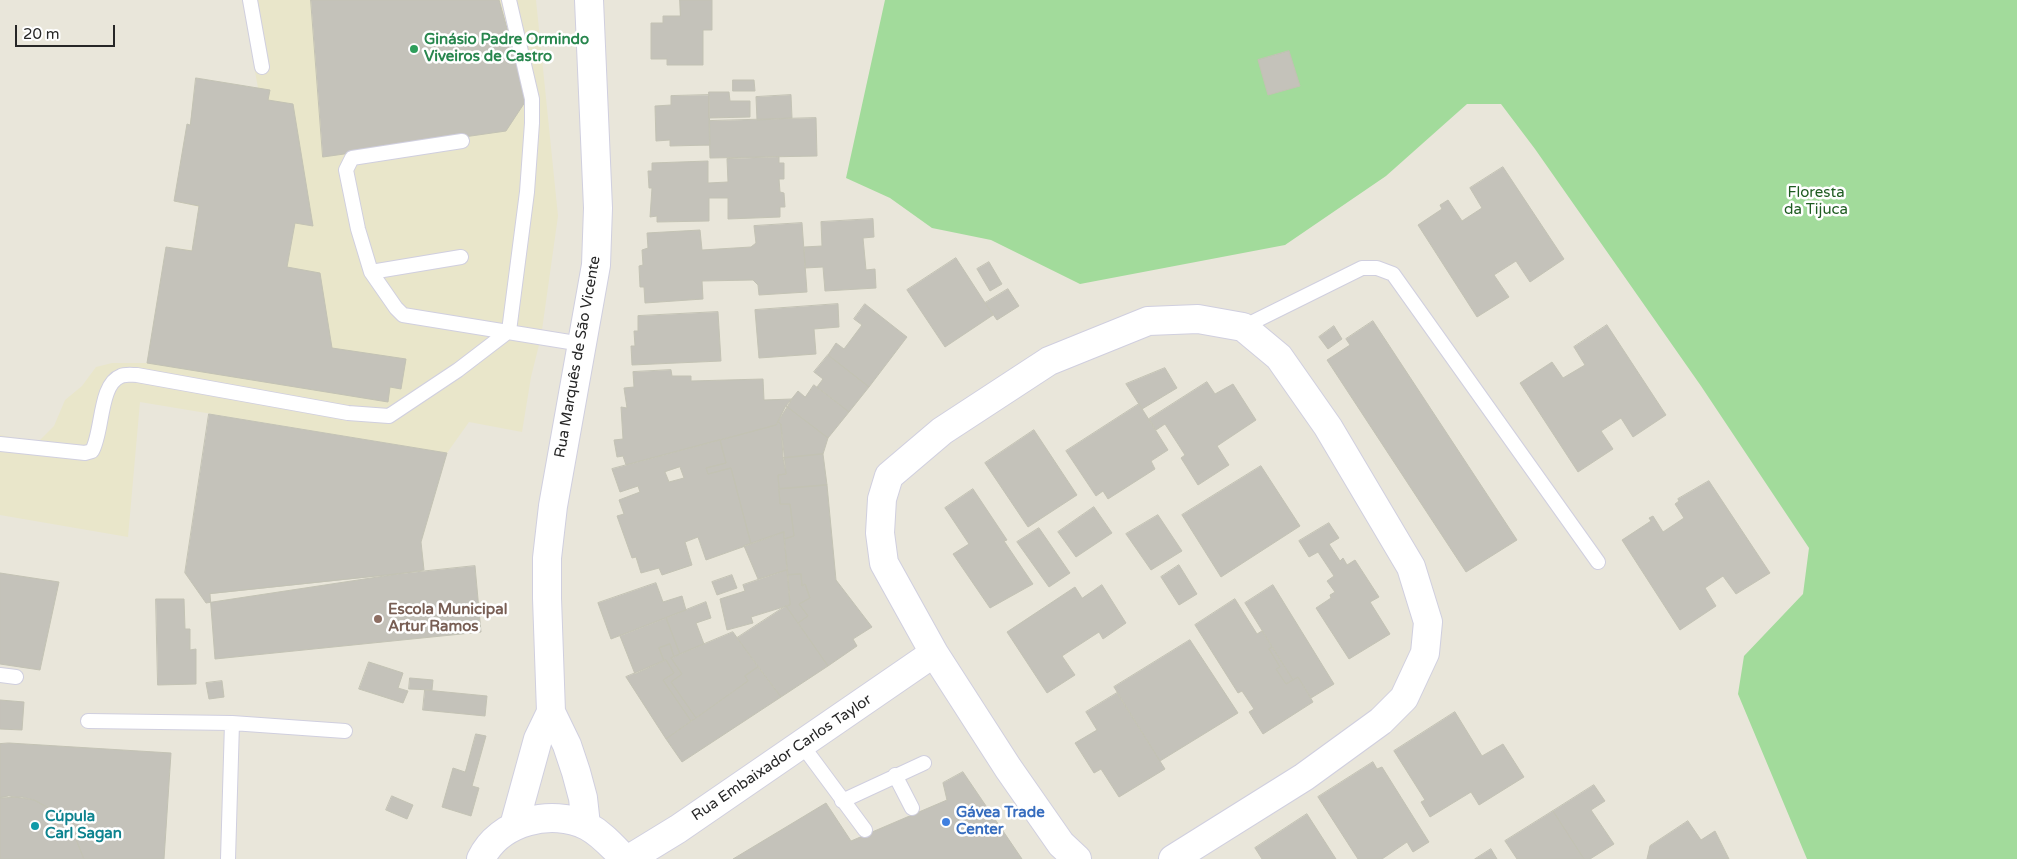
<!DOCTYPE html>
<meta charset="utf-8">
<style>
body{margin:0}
#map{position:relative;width:2017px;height:859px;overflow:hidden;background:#e9e6da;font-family:"Varela Round",sans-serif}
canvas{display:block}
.scale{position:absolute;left:15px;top:25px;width:100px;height:22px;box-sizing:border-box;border:2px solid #272727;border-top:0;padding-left:6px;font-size:15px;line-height:18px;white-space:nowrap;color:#272727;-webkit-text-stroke:4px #fff;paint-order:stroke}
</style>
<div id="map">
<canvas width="2017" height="859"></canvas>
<div class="scale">20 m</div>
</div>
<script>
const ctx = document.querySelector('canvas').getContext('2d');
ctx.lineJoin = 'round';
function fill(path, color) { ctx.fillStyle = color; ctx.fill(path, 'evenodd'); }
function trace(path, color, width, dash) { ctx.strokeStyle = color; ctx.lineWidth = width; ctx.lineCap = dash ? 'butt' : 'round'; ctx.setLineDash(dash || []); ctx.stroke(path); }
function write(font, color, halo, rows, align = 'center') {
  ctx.font = font + ' "Varela Round",sans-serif'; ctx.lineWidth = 5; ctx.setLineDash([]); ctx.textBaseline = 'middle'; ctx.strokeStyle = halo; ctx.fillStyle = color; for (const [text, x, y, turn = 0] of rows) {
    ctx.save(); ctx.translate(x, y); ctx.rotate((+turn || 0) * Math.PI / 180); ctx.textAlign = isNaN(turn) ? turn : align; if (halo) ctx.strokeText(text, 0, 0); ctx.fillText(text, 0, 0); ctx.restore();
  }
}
fill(new Path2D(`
 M242 0H536L558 216 541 337 531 377 522 432 469 422 447 453 140 402 128 537 0 515V435L38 442 54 426 65 400 82 386 96 367 112 363H147L166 247 192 250 199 207 174 201 187 124 190 125 196 78 258 88Z`), '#e9e6ca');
fill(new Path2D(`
 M885 0H2017V859H1807L1738 694 1744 656 1803 594 1809 548 1701 386 1535 149 1501 104H1467L1386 176 1285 245 1080 284 991 240 932 228 890 198 846 178Z`), '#a2db9b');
const building = new Path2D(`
 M311 0H499L527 99 506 131 323 157Z
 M680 0H712V30H703V65H667V59H651V23H663V16H680Z
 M1289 51 1300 86 1268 95 1258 60Z
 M196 78 270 90 268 100 293 104 313 226 295 223 287 267 320 273 332 348 406 359 401 389 390 387 388 402 147 363 166 247 192 251 199 206 174 201 187 124 190 125Z
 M733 80H754L755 91H733Z
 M709 92H729L730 101H750V117L709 118Z
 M709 95 710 145 670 146V140L656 141 655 106 671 105V96Z
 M791 95 792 118 757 120 756 97Z
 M816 118 817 156 710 158 709 121Z
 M779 157V163H784V179H779L780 192 784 193 785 207H780V217L728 219V198H709V221L657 222V216L650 217 652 188H649L648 171H652V163L708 161V183L728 182 727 159Z
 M1503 167 1564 259 1530 282 1516 261 1494 275 1509 297 1477 317 1418 225 1442 209 1440 205 1448 200 1462 221 1482 208 1470 188Z
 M873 219 874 237 863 238 866 270 875 269 876 288 825 291 823 267 805 268 804 247 822 246 821 222Z
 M802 223 807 292 759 295 758 285 753 280 702 281 703 299 645 303 644 287H640L639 266 643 265 642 250 648 248 647 233 700 230 702 250 751 247 756 243 754 226Z
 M956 258 993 315 945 347 907 290Z
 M989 262 1002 284 990 291 977 269Z
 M1008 289 1019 306 997 320 985 303Z
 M838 304 839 327 814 329 816 354 759 358 755 310Z
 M865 304 907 337 869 387 828 355 836 343 844 349 862 325 854 319Z
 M718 312 721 361 632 365 631 346H635L634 331H638V316Z
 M1373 321 1517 540 1466 572 1327 360 1350 345 1346 339Z
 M1607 325 1666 415 1633 437 1621 418 1601 431 1613 449 1578 472 1520 383 1552 362 1563 378 1585 365 1574 347Z
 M1334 326 1342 339 1328 349 1319 337Z
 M828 355 869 387 849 412 817 387 823 379 814 372Z
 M1165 368 1177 388 1142 409 1126 384Z
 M671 370 672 376H691V381L763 379 764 400 792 399 776 425 626 465 623 456 617 457 614 440 623 439 621 407 627 408 624 388 634 387 633 372Z
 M1207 382 1215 394 1233 384 1256 420 1217 446 1229 465 1198 485 1181 458 1185 455 1165 424 1156 430 1149 419Z
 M814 385 849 412 828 438 786 406 798 391 805 397Z
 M1139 404 1168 450 1151 461 1155 469 1108 499 1103 491 1096 496 1066 451Z
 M786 406 828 438 823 454 783 458 781 424 778 422Z
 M209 414 447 453 421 542 424 570 206 603 185 573Z
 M778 422 781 424 786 474 778 475 780 504H790L794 536 784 539V532L751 544 731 468 708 474 706 468 726 463 720 440 776 425Z
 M1034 430 1077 495 1028 527 985 463Z
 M720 440 726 463 706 468 708 474 731 468 751 544 706 560 698 537 685 542 692 565 662 575 659 568 641 573 636 557 632 558 617 516 624 514 619 500 640 492 638 486 620 492 612 469ZM680 467 684 478 669 482 665 472Z
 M823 454 827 485 779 489 778 475 786 474 783 458Z
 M1261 466 1300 526 1221 577 1182 515Z
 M1709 481 1770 573 1736 594 1723 576 1705 588 1716 606 1680 630 1622 540 1651 521 1649 518 1653 516 1663 532 1684 518 1675 504 1679 501 1678 499Z
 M827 485 836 580 872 627 853 639 857 646 828 666 798 623 808 616 799 604 810 598 805 584 802 586 801 574 788 575 784 539 794 536 790 504H780L779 489Z
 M973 489 1007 540 1004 541 1033 584 990 608 953 554 969 544 945 508Z
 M1094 507 1112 533 1076 557 1058 532Z
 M1158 515 1182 551 1151 570 1126 534Z
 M1329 523 1339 538 1329 544 1340 561 1343 558 1347 565 1355 560 1379 597 1370 602 1390 634 1349 659 1316 608 1331 598 1330 595 1335 592 1327 581 1334 576 1318 552 1309 557 1299 541Z
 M1039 528 1070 573 1049 587 1017 542Z
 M784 532 787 570 758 579 744 546Z
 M1179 565 1197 594 1179 605 1161 577Z
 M475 566 481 632 215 659 210 594Z
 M787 570 790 605 751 617 753 623 727 630 720 599 745 591 743 585Z
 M0 573 59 582 40 670 0 664Z
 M801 574 802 586 805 584 810 598 799 604 808 616 798 623 786 606 790 605 788 575Z
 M732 575 737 588 717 595 712 582Z
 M656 583 663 602 682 596 686 610 611 639 598 603Z
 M1102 585 1126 623 1103 639 1099 632 1062 656 1075 675 1047 693 1007 632 1075 587 1082 598Z
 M1273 585 1334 684 1311 698 1298 677 1293 680 1245 603Z
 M156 599H184L185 629H190V650L196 649V684L158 685Z
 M1235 599 1257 634 1262 631 1272 647 1269 649 1280 667 1276 669 1286 684 1298 677 1313 702 1263 734 1249 712 1254 709 1242 691 1238 693 1195 625Z
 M706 602 711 618 696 623 704 644 680 654 666 618Z
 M786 606 828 666 781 697 737 638Z
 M666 618 680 654 674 657 670 644 659 648 664 661 635 674 620 636Z
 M733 632 758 667 745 676 748 681 696 718 671 682 682 674 671 658Z
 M1190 640 1238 713 1160 761 1114 687Z
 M670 644 674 657 671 658 682 674 671 682 696 718 691 721 663 680 674 673 666 660 664 661 659 648Z
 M1272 647 1293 680 1286 684 1276 669 1280 667 1269 649Z
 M666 660 674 673 663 680 691 721 666 739 626 677Z
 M369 662 403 673 398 688 408 691 403 703 359 689Z
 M758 667 781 697 682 762 666 739 748 681 745 676Z
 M410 678 433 680 432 690 409 689Z
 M222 681 224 697 209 699 206 683Z
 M425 690 487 696 485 716 423 710Z
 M1117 693 1165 769 1119 797 1101 769 1094 773 1075 743 1097 730 1086 712Z
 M0 700 24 702 22 730 0 729Z
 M1455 712 1482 756 1503 744 1524 777 1479 805 1471 792 1430 817 1421 802 1425 800 1394 751Z
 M476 734 486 736 472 786 479 788 471 816 442 807 453 768 465 772Z
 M9 743 171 753 164 859H84L73 832 56 812 34 800 22 797 0 798V744Z
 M1373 762 1377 769 1382 767 1429 842 1413 852 1407 842 1382 859H1358L1318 797Z
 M963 772 1022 859H733L826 803 851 841 947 800 943 783Z
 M1594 785 1605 801 1591 810 1614 844 1590 859H1584L1553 811Z
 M9 796 34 800 56 812 73 832 84 859H0V798Z
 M392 796 413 805 407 819 386 810Z
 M1553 811 1584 859H1517L1505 841Z
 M1307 814 1336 859H1262L1255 848Z
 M1688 821 1701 840 1715 831 1729 859H1647L1650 846Z
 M1491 849 1497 859H1475Z`);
fill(building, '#c4c2ba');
trace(building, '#c3c2b4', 1);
const lane = new Path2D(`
 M250 0 262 67
 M462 141 352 158 346 170 358 229 371 272 396 308 403 315 582 344
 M371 272 461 257
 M1243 327 1362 268H1377L1393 274 1598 562
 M0 444 85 453 92 451C103 432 99 384 121 376 125 374 132 375 137 375L348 413 389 416 458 370 509 331 527 192 532 123V99L509 0
 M0 675 16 677
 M88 721 232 723 228 859
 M232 723 345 731
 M802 745 865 830
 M895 775 912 808
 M842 801 924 763`);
const street = new Path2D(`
 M629 859 678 829 934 653
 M1077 859 1061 844 1008 768 934 653 884 563 880 533 882 499 889 476 942 431 1049 361 1148 321 1198 319 1243 327 1279 357 1328 427 1411 567 1428 622 1425 653 1404 698 1381 721 1304 777 1173 859`);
const secondary = new Path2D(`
 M586 825 583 798 576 772 567 745 551 712 547 598V558L553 506 596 265 598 208 589 0
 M514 826 538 739 551 712
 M481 859C499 821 552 808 587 826 602 834 613 847 625 859`);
trace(lane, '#d0cfdf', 16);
trace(street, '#d0cfdf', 30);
trace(secondary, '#d0cfdf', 30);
trace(lane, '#fff', 14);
trace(street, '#fff', 28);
trace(secondary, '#fff', 28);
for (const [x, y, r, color] of [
 [414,49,5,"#2e9e5b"],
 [378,619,5,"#8d6e63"],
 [946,822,5,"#3f7fe0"],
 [35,826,5,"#0f9aa8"]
]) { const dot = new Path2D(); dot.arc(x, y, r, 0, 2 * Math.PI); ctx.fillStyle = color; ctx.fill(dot); trace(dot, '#fff', 2); }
write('bold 15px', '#27864d', '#fff', [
 ["Ginásio Padre Ormindo",424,40],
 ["Viveiros de Castro",424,57]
], 'left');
write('15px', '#1f5c21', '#fff', [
 ["Floresta",1816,193],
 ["da Tijuca",1816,210]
]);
write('15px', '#272727', '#fff', [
 ["Rua Marquês de São Vicente",578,357,-80],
 ["Rua Embaixador Carlos Taylor",782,758,-34]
]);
write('bold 15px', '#785e54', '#fff', [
 ["Escola Municipal",388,610],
 ["Artur Ramos",388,627]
], 'left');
write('bold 15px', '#366cbe', '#fff', [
 ["Gávea Trade",956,813],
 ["Center",956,830]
], 'left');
write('bold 15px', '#0d838f', '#fff', [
 ["Cúpula",45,817],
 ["Carl Sagan",45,834]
], 'left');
</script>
